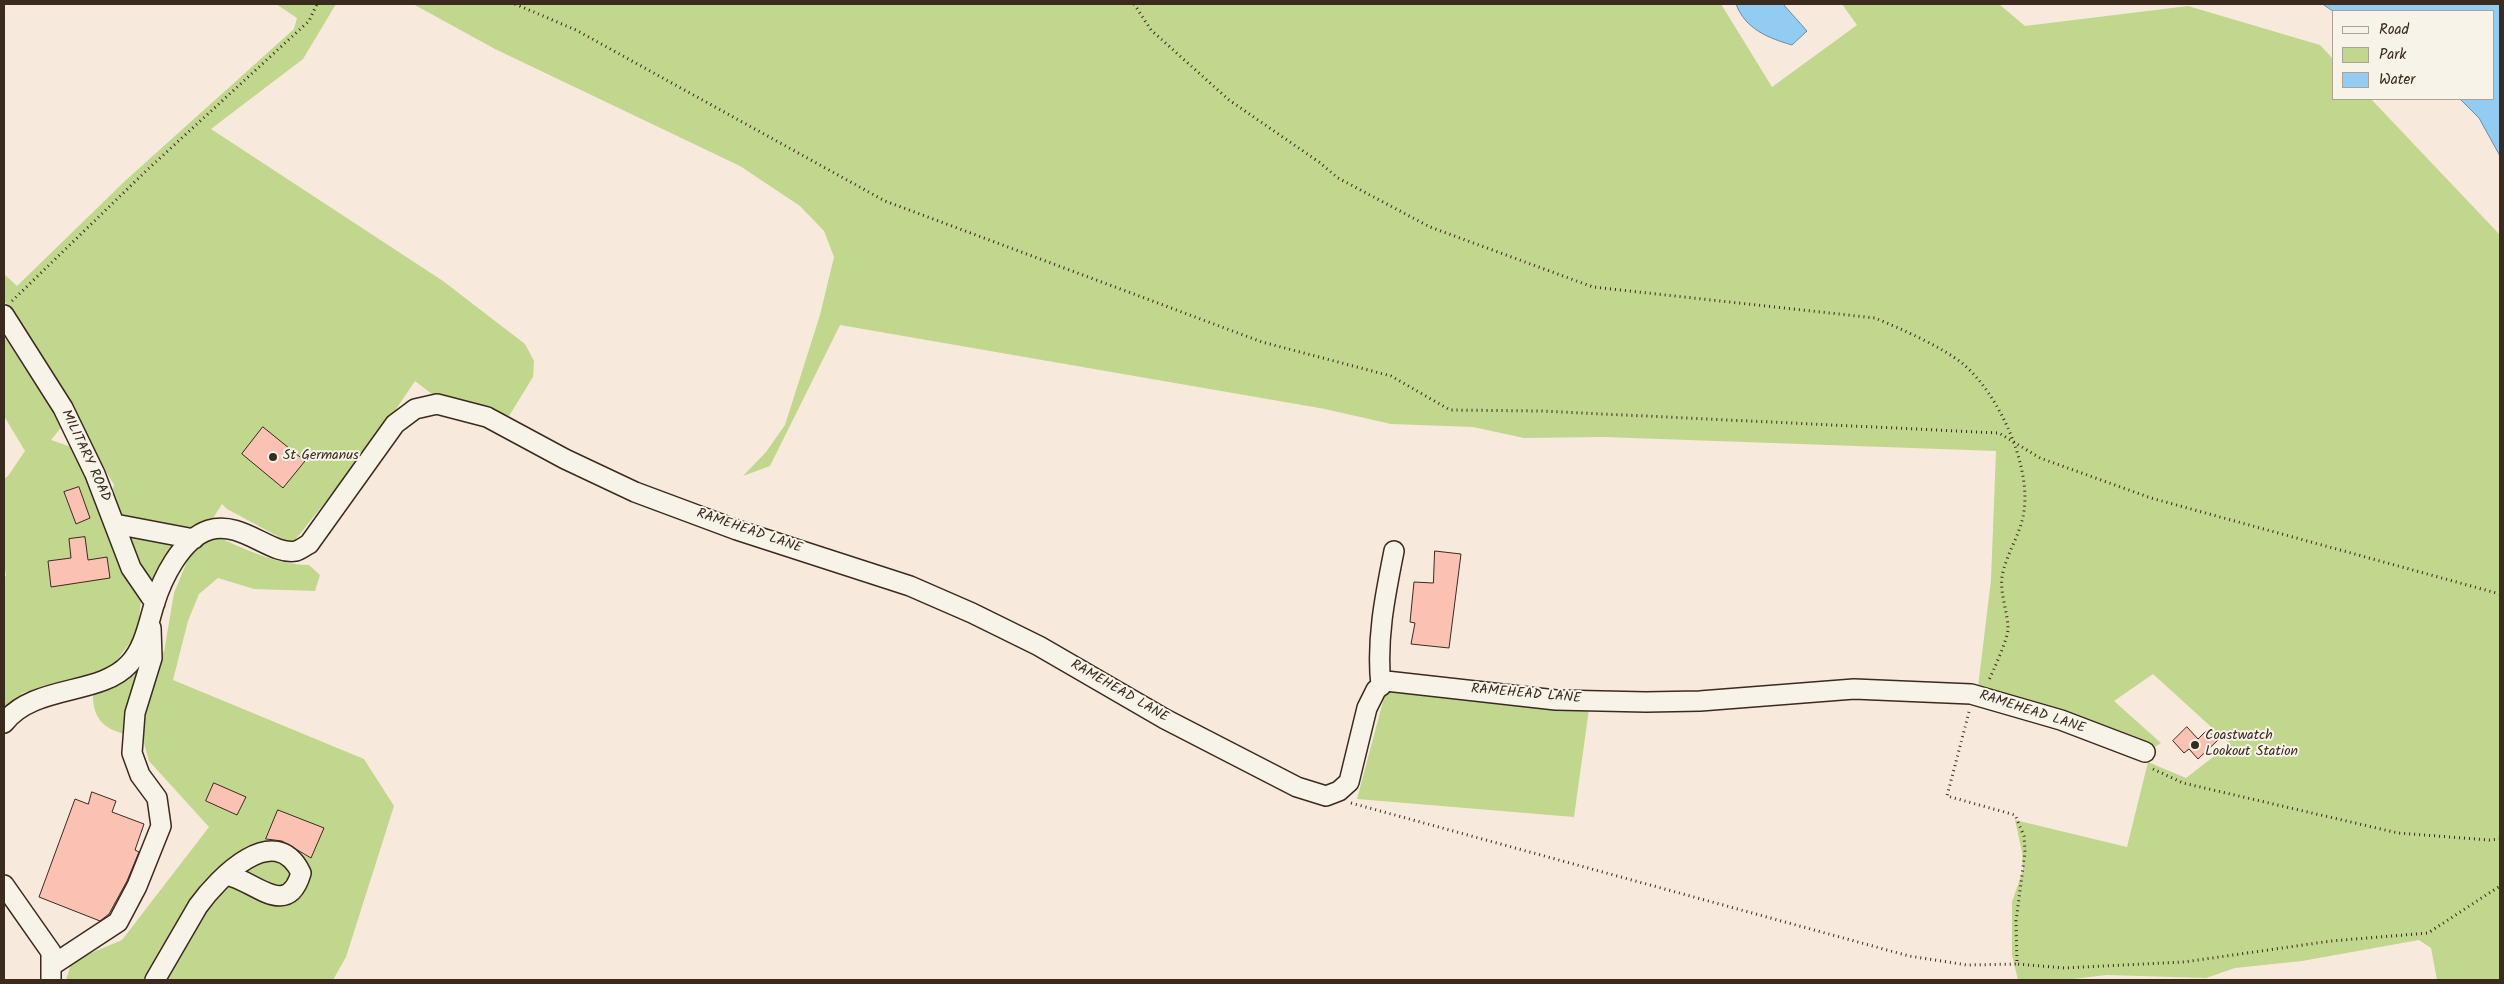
<!DOCTYPE html>
<style>
body{margin:0}
#map{position:relative;width:2504px;height:984px;overflow:hidden;background:#f8e9dd;font-family:Kalam,sans-serif}
canvas{display:block}
.frame{position:absolute;inset:0;border:5px solid #3b2a1e;pointer-events:none}
.legend{position:absolute;left:2332px;top:10px;width:162px;height:90px;box-sizing:border-box;background:#f7f3e8;border:1px solid #aca397;margin:0;padding:6px 9px;list-style:none;font-size:15px;color:#3b2a1e}
.legend li{display:flex;align-items:center;gap:10px;height:25px}
.legend b{width:25px;border:1px solid #aca397}
</style>
<div id="map">
<canvas width="2504" height="984"></canvas>
<div class="frame"></div>
<ul class="legend">
<li><b style="height:6px;background:#f7f3e8"></b>Road</li>
<li><b style="height:14px;background:#c1d78d"></b>Park</li>
<li><b style="height:14px;background:#92ccf2"></b>Water</li>
</ul>
</div>
<script>
const ctx = document.querySelector('canvas').getContext('2d');
ctx.lineJoin = 'round';
function fill(path, color) { ctx.fillStyle = color; ctx.fill(path, 'evenodd'); }
function trace(path, color, width, dash) { ctx.strokeStyle = color; ctx.lineWidth = width; ctx.lineCap = dash ? 'butt' : 'round'; ctx.setLineDash(dash || []); ctx.stroke(path); }
function write(font, color, halo, rows, align = 'center') {
  ctx.font = font + ' Kalam,sans-serif'; ctx.lineWidth = 4; ctx.setLineDash([]); ctx.textBaseline = 'middle'; ctx.strokeStyle = halo; ctx.fillStyle = color; for (const [text, x, y, turn = 0] of rows) {
    ctx.save(); ctx.translate(x, y); ctx.rotate((+turn || 0) * Math.PI / 180); ctx.textAlign = isNaN(turn) ? turn : align; if (halo) ctx.strokeText(text, 0, 0); ctx.fillText(text, 0, 0); ctx.restore();
  }
}
fill(new Path2D(`
 M276 4H336L303 59 211 129 443 281 525 344 534 361 533 377 509 416 474 403 436 397 415 381 382 430 292 544 227 509 222 504 208 526 158 584H146L111 496 114 485 17 315 4 301V274L17 286 126 180 294 29 297 18Z
 M413 4H1721L1772 87 1857 25 1842 4H1999L2025 26 2188 6 2320 45 2333 59V99H2371L2500 235V980H2437L2431 948 2419 940 2302 961 2235 968 2206 978 2107 975 2064 980H2018L2012 955V902L2023 870 2022 852 2015 820 2127 847 2148 762 2186 778 2230 744 2153 674 2114 701 2161 743 2150 750 1978 687 1991 580 1996 451 1604 437 1524 438 1473 427 1391 424 1325 409 840 325 770 466 743 476 766 452 785 425 820 315 834 257 824 231 800 206 740 166 495 49Z
 M4 338 10 342 64 424 51 440 74 448 141 602 137 633 112 667 22 693 4 715V577L6 576 4 561V479L8 476 25 451 4 416ZM79 487 90 518 76 524 64 492ZM84 537 88 560 107 557 110 578 51 586 48 561 71 558 69 539Z
 M213 535C243 548 276 565 309 565L320 575 315 591 254 589 218 578 199 594 188 621 173 680 364 759 394 806 346 957 333 980H66L72 961 122 940 209 827 149 761 138 722 132 735C105 731 92 720 93 692L129 679 144 650 164 652 174 593 195 542ZM214 783 245 797 237 815 206 801ZM278 810 323 828 311 858 266 839Z
 M1386 690 1589 709 1574 817 1357 799Z`), '#c1d78d');
const water = new Path2D(`
 M1736 4H1783L1807 31 1792 45C1768 38 1745 29 1736 4Z
 M2323 4H2500V156L2479 118 2460 99H2493V11H2333Z`);
fill(water, '#92ccf2');
trace(water, '#6f8b9d', 1);
const building = new Path2D(`
 M263 427 305 461 283 488 242 454Z
 M79 487 90 518 76 524 64 492Z
 M85 537 88 560 107 557 110 578 51 587 48 561 71 558 69 539Z
 M1435 551 1461 554 1449 648 1411 644 1415 623 1410 622 1414 582 1433 583Z
 M2187 727 2198 739 2207 730 2218 740 2198 759 2189 749 2184 753 2173 741Z
 M214 783 246 797 237 815 206 801Z
 M92 792 116 801 112 812 144 824 135 850 139 852 127 881 109 914 100 921 39 897 75 799 88 804Z
 M278 810 324 828 311 858 282 841 266 839Z`);
fill(building, '#fbc1b3');
trace(building, '#3b2a1e', 1);
const minor = new Path2D(`
 M4 315 63 408 95 474 131 568 155 603
 M115 524 194 539
 M1381 686C1376 640 1385 596 1394 551
 M4 723C34 684 100 696 129 664 144 648 148 625 154 605 162 579 181 539 209 530 242 520 271 556 296 551 300 550 305 546 309 544L395 424 415 409 437 404 487 417 565 459 635 492 737 530 910 586 972 613 1039 646 1165 719 1297 787 1326 796 1339 791 1349 782 1367 708 1376 690 1386 681 1556 700 1646 702 1700 701 1854 689 1971 694 2061 720 2145 752
 M4 885 51 952V980
 M51 966 118 922 137 886 161 826 157 798 140 775 132 753 135 713 152 658 151 628
 M155 980 198 906C218 878 275 819 301 873 287 921 253 879 226 875`);
trace(minor, '#3b2a1e', 22);
trace(new Path2D(`
 M515 4 576 30 885 201 1262 342 1391 376 1450 410 1541 411 1999 433 2040 458 2151 498 2500 594
 M1134 4 1151 30 1229 100 1319 162 1338 178 1430 227 1593 287 1875 318C1901 329 1941 346 1963 364 1998 393 2031 465 2024 511 2021 533 2008 551 2003 572 1998 590 2008 611 2008 629 2008 638 1993 672 1988 682
 M12 301 147 170 309 21 317 4
 M1969 712 1947 796 2015 815 2024 836 2025 852 2016 921 2017 964 2065 968 2184 962 2331 941 2428 933 2500 886
 M2153 769 2183 783 2398 833 2489 840 2500 839
 M1351 803 1909 956 1967 965 2017 964`), '#3b2a1e', 3, [1, 4]);
trace(minor, '#f7f3e8', 19);
for (const [x, y, r, color] of [
 [273,457,5,"#3b2a1e"],
 [2195,745,5,"#3b2a1e"]
]) { const dot = new Path2D(); dot.arc(x, y, r, 0, 2 * Math.PI); ctx.fillStyle = color; ctx.fill(dot); trace(dot, '#f7f3e8', 2); }
write('14px', '#3b2a1e', '#f7f3e8', [
 ["MILITARY ROAD",85,456,65],
 ["RAMEHEAD LANE",749,532,19],
 ["RAMEHEAD LANE",1119,692,30],
 ["RAMEHEAD LANE",1526,695,5],
 ["RAMEHEAD LANE",2032,713,18]
]);
write('14px', '#3b2a1e', '#f7f3e8', [
 ["St Germanus",283,457],
 ["Coastwatch",2205,737],
 ["Lookout Station",2205,753]
], 'left');
</script>
